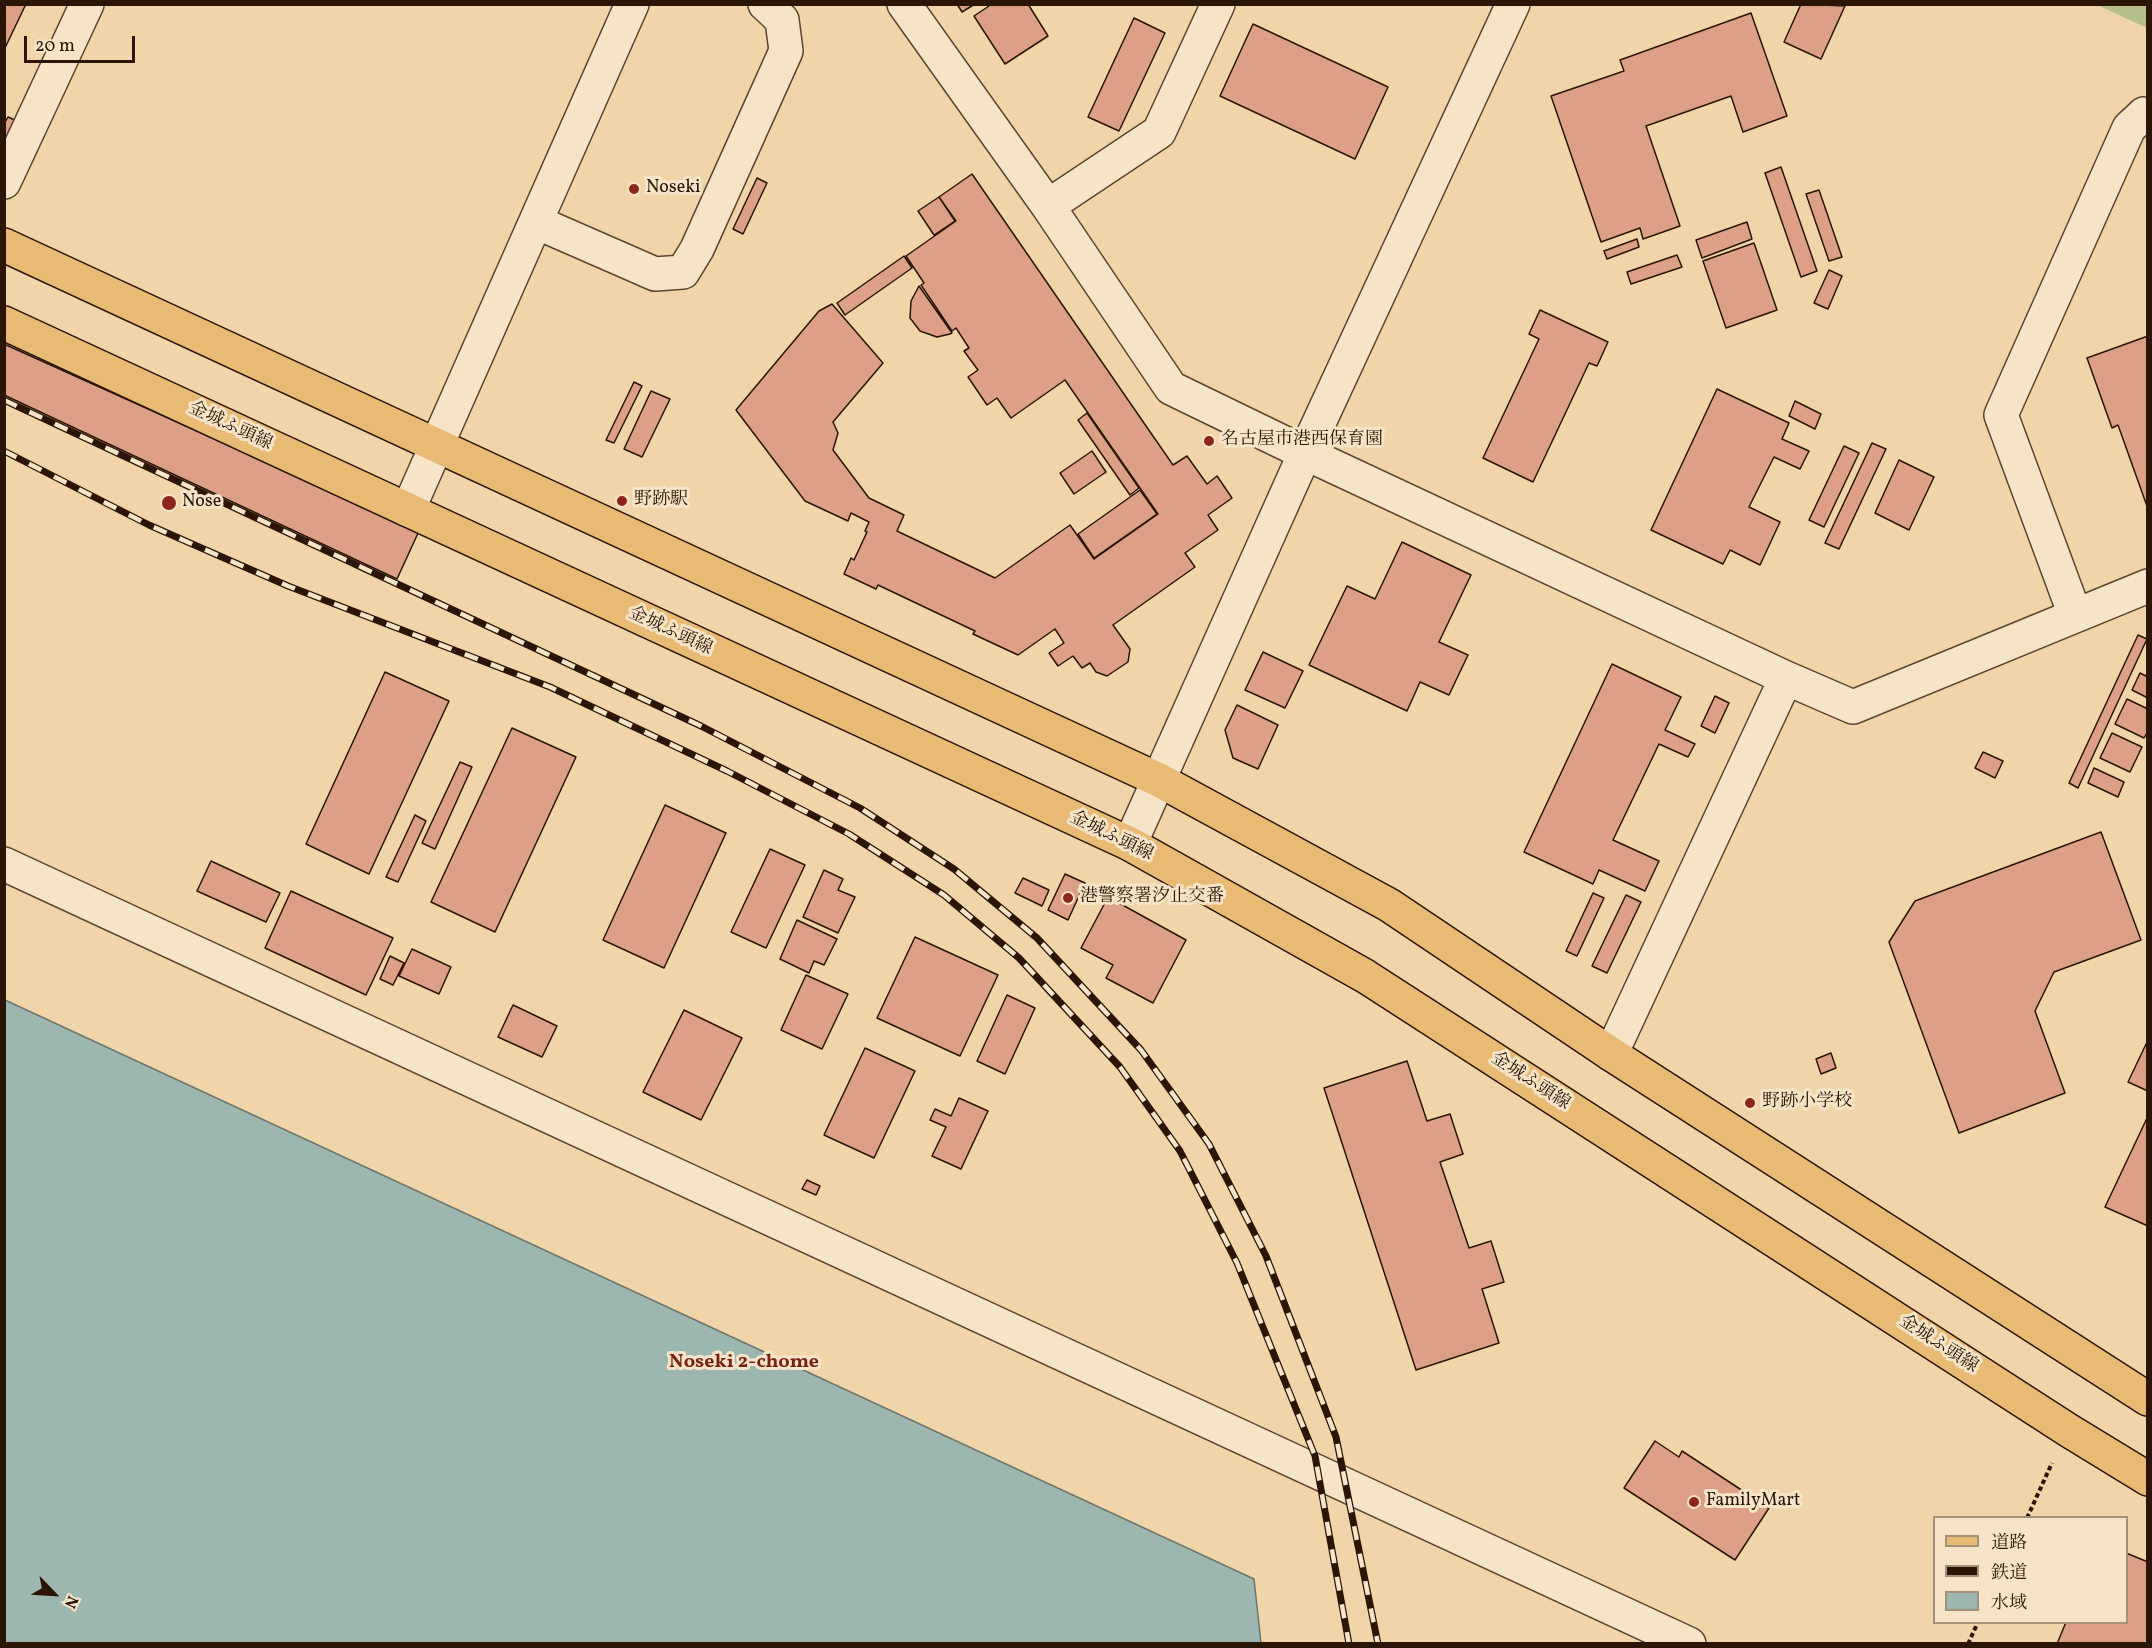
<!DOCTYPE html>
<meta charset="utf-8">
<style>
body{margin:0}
#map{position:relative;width:2152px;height:1648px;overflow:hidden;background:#f0d5a9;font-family:Vollkorn,"Noto Serif JP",serif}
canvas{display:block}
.frame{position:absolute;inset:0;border:6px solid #2a1506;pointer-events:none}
.legend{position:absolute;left:1933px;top:1516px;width:195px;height:108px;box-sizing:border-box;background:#f5e4c7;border:2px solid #a4917a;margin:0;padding:8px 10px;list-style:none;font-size:18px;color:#2a1506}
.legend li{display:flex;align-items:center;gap:12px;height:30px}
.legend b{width:30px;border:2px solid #a4917a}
.north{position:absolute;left:24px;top:1564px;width:60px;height:60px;-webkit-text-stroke:4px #f5e4c7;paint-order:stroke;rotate:115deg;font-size:16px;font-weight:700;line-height:24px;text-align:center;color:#2a1506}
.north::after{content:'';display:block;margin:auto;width:21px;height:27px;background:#2a1506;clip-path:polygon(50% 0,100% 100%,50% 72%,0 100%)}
.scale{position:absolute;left:24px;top:36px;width:111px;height:27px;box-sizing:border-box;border:3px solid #2a1506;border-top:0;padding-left:8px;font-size:18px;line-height:21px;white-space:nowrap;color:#2a1506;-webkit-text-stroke:4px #f5e4c7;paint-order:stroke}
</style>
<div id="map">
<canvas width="2152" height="1648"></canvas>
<div class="frame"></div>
<ul class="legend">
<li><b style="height:8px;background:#e8ba74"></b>道路</li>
<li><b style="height:8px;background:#2a1506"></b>鉄道</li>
<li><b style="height:16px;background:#9cb7b0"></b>水域</li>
</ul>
<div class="north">N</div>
<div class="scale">20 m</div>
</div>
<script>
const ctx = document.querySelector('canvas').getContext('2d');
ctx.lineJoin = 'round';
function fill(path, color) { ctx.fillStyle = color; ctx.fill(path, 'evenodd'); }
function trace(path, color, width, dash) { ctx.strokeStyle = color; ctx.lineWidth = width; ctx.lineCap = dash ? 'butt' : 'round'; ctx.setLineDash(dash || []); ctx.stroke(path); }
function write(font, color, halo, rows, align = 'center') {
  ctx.font = font + ' Vollkorn,"Noto Serif JP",serif'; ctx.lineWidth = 6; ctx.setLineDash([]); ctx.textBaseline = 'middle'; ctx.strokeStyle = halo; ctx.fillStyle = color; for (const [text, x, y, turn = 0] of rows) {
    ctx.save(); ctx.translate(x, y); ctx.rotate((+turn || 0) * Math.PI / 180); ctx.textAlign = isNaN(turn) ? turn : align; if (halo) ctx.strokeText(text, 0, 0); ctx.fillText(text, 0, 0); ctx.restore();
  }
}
fill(new Path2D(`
 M2097 5H2147V28Z`), '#b6be8a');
const water = new Path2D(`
 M5 1000 1254 1579 1261 1643H5Z`);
fill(water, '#9cb7b0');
trace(water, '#6e766c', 1.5);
const building = new Path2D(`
 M4 4H26L4 50Z
 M957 4H975L962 12Z
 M992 4H1028L1048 36 1005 64 974 16Z
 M1801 4 1845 6 1821 59 1784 42Z
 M1751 13 1787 116 1743 132 1731 96 1646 126 1680 226 1643 239 1640 228 1601 242 1551 96 1624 71 1620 60Z
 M1134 18 1165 33 1119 131 1088 117Z
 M1253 24 1388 87 1355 159 1220 96Z
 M8 117 17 121 4 144V124Z
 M1781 167 1817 271 1801 277 1765 173Z
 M972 174 1173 465 1187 456 1207 484 1217 476 1232 498 1208 515 1218 530 1185 553 1195 567 1113 625 1130 649 1128 662 1107 676 1096 672 1090 663 1082 668 1073 656 1058 666 1049 653 1064 643 1055 629 1018 655 973 634 975 631 878 585 876 589 844 574 851 558 854 560 867 532 865 531 869 522 851 513 848 521 805 501 736 410 819 311 832 304 883 363 833 422 838 433 833 450 869 498 904 515 897 531 995 578 1070 525 1094 559 1158 514 1065 380 1011 418 997 398 987 405 968 377 978 370 964 351 969 348 956 328 952 331 921 285 924 283 906 256 956 221 939 197Z
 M757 178 767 183 743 234 733 229Z
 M1819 190 1842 257 1829 261 1806 194Z
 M939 197 955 221 934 235 918 211Z
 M1747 222 1752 239 1702 258 1696 240Z
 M1637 239 1639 247 1607 259 1604 251Z
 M1754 243 1777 310 1726 328 1703 261Z
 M1677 255 1682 267 1631 284 1627 272Z
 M904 256 912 268 845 315 837 303Z
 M1829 270 1842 276 1828 309 1814 303Z
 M919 286 952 333 950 334 937 337 920 331 910 318 911 301Z
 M1540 310 1608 342 1597 366 1589 363 1533 482 1483 458 1539 339 1529 334Z
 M2148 336V509L2118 425 2112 428 2087 358Z
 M4 344 419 531 397 579 4 395Z
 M634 382 642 386 614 443 606 440Z
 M1717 389 1789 423 1782 439 1809 451 1800 469 1774 457 1749 507 1780 522 1760 565 1730 550 1723 564 1651 530Z
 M651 391 670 399 642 457 624 449Z
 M1795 401 1821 414 1815 429 1789 416Z
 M1087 413 1139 488 1130 495 1078 420Z
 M1872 443 1886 449 1839 549 1825 543Z
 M1844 446 1859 453 1824 527 1809 520Z
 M1092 451 1106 472 1074 494 1060 473Z
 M1899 460 1934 477 1909 530 1875 513Z
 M1140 490 1157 514 1094 558 1078 534Z
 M1402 542 1471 575 1439 642 1468 655 1449 695 1420 682 1407 711 1309 665 1347 586 1375 599Z
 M2138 635 2147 639 2078 788 2069 783Z
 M1263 652 1303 671 1285 708 1245 690Z
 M1612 664 1681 697 1665 730 1695 744 1688 757 1659 744 1613 840 1659 861 1645 891 1599 870 1593 884 1524 852Z
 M385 672 449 701 369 874 306 844Z
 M2140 673 2148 677V698L2132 690Z
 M1715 696 1729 703 1715 733 1701 726Z
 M2127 699 2148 709V731L2144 738 2115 724Z
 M1237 705 1278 725 1258 769 1233 758 1225 730Z
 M512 728 576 757 495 932 431 902Z
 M2112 733 2142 747 2130 772 2100 758Z
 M1983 752 2003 761 1995 778 1975 768Z
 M460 762 472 767 435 849 422 843Z
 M2094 768 2124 782 2118 797 2088 783Z
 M665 805 726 833 664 968 603 940Z
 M415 815 426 821 398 882 386 877Z
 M2101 832 2141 940 2054 972 2035 1011 2065 1093 1959 1133 1889 942 1915 901Z
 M770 849 805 865 766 948 731 932Z
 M211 861 280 893 266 922 197 891Z
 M824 870 843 879 838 890 855 897 838 933 803 917Z
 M1065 874 1085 883 1068 920 1048 910Z
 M1023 878 1049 890 1042 906 1015 893Z
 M291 891 393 938 366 995 265 948Z
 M1593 893 1604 898 1577 956 1566 951Z
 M1626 895 1641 902 1607 973 1592 966Z
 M1108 897 1186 940 1153 1003 1106 978 1113 965 1081 948Z
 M797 920 837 939 824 965 814 961 809 973 780 959Z
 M915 937 998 975 960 1056 877 1018Z
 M412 949 451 967 439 994 399 976Z
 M390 956 404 963 393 985 380 979Z
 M806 975 848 994 822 1049 781 1030Z
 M1007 995 1035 1008 1005 1074 977 1061Z
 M513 1005 557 1026 542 1057 498 1037Z
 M684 1010 742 1038 701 1120 643 1092Z
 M2148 1040V1091L2128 1082Z
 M865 1048 915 1071 874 1158 824 1135Z
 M1831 1053 1836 1068 1821 1074 1816 1059Z
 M1407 1061 1427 1121 1450 1114 1463 1154 1440 1162 1469 1248 1491 1241 1504 1282 1482 1289 1499 1343 1416 1370 1324 1088Z
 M959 1098 988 1111 961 1169 932 1156 946 1127 930 1120 935 1109 951 1116Z
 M2148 1116V1226L2105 1207Z
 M807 1180 820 1186 816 1195 802 1189Z
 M1655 1441 1679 1457 1682 1451 1769 1508 1735 1560 1624 1488Z
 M2126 1553 2148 1562V1644H2057L2066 1622H2126Z`);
fill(building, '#dda087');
trace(building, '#2a1506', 1.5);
const minor = new Path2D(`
 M904 4 1048 206 1171 388 1305 453 1786 678 1853 707 2148 586
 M4 182 87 4
 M1048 206 1159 132 1218 4
 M536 222 655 274 683 272 697 249 786 51 782 20 765 4
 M408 510 632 4
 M2075 615 2001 415 2129 128 2144 114 2148 115
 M1130 844 1305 453 1513 4
 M4 864 1689 1644
 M1611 1054 1786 678`);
const major = new Path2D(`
 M4 245 1159 780 1389 905 1611 1054 2148 1399
 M4 323 1130 844 1365 976 2068 1430 2148 1479`);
trace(minor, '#5c452f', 36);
trace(major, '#2a1506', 36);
trace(new Path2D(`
 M2027 1518 2052 1463
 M1968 1644 1978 1622`), '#2a1506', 4, [4.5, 3]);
trace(minor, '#f5e4c7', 33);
trace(major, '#e8ba74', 33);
const rail = new Path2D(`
 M4 400 701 726 860 808 954 869 1037 938 1141 1050 1209 1144 1266 1256 1336 1437 1378 1644
 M4 451 149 525 288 586 550 687 727 771 849 834 944 895 1019 958 1120 1067 1180 1151 1237 1263 1315 1456 1349 1644`);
trace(rail, '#2a1506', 7);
trace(rail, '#f5e4c7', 4.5, [14]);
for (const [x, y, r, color] of [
 [634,189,6,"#8f2418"],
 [1209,441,6,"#8f2418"],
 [622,501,6,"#8f2418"],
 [169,503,8,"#8f2418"],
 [1068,898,6,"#8f2418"],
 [1750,1103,6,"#8f2418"],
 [1694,1502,6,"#8f2418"]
]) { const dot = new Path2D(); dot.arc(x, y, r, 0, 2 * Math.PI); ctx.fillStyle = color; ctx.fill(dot); trace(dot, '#f5e4c7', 2); }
write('18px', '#2a1506', '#f5e4c7', [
 ["Noseki",646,189],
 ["名古屋市港西保育園",1221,441],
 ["野跡駅",634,501],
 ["Nose",182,503],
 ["港警察署汐止交番",1080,898],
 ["野跡小学校",1762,1103],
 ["FamilyMart",1706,1502]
], 'left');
write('18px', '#2a1506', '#f5e4c7', [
 ["金城ふ頭線",230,427,25],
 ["金城ふ頭線",670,632,25],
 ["金城ふ頭線",1111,837,26],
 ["金城ふ頭線",1530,1082,33],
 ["金城ふ頭線",1938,1345,33]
]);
write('bold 20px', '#7a1f14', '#f5e4c7', [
 ["Noseki 2-chome",744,1363]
]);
</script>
